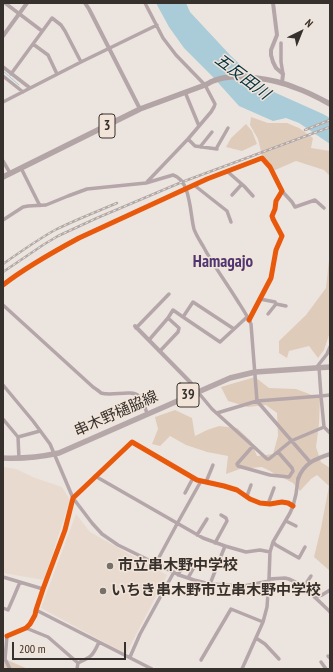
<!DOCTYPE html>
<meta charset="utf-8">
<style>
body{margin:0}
#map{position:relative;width:333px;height:672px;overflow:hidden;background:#ece5df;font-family:"PT Sans Narrow",sans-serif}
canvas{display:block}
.frame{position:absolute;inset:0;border:4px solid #36312d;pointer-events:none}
.north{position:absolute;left:281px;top:12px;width:40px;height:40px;-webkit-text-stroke:3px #f2e4d9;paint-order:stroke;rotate:43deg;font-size:11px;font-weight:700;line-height:16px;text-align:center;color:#36312d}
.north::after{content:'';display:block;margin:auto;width:14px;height:18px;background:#36312d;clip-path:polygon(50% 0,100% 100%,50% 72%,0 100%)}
.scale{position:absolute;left:12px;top:642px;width:114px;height:18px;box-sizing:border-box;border:2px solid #36312d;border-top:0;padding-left:5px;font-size:12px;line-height:14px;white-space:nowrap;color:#36312d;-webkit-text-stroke:3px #f2e4d9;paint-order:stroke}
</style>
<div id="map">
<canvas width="333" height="672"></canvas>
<div class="frame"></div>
<div class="north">N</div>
<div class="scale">200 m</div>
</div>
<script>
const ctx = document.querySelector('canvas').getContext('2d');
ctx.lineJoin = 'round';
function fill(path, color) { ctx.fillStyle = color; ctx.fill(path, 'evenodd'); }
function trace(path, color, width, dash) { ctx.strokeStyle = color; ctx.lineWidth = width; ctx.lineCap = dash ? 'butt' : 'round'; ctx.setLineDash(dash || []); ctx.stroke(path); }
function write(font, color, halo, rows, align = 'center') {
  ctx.font = font + ' "PT Sans Narrow","Noto Sans JP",sans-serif'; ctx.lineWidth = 3; ctx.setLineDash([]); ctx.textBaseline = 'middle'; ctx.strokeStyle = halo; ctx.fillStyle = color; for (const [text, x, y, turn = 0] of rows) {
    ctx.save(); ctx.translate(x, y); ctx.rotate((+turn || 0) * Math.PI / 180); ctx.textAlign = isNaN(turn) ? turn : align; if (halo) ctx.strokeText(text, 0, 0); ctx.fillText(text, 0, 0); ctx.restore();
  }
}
fill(new Path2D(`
 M3 467 16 469 35 478 62 487 70 500 44 580 3 573Z
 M76 514 90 532 167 575 126 654 41 608Z`), '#e8dacf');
fill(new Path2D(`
 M251 117 268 123H287L299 128 313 138 311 148 330 151V176L324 170 296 161 273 171 269 162 262 155 258 139 250 125Z
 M246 124 252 131 257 144 242 151 226 147 231 138Z
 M329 260 330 332 324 350 318 358 309 346 289 351 287 358 279 353V341L306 315 326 288Z
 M255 377 269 388 296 389 320 398 319 424 316 447 321 462 330 468V571L314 557 321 528 329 486 317 475 311 479 300 491 293 483 262 467 240 469 226 474 228 456 207 452 186 445 170 436 160 446 152 444 158 429 155 417 175 410 192 418 195 436 207 430 219 426 237 428 251 441 257 456 273 454 278 436 277 413 266 405 248 407 228 401 221 387Z
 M3 650 7 660 28 669H3Z`), '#dfcbba');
fill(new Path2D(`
 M156 3H186L190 12 231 56 260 83 276 93 323 114 330 118V144L299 123 286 118 273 121 239 106 212 76 184 48 169 27Z`), '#a9ccd8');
trace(new Path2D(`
 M3 71 19 85`), '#a9ccd8', 1);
trace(new Path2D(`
 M5 3 42 31
 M145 3 163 38 176 55 205 85 215 104 214 107 211 112 188 139 147 182
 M281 43V62L283 74
 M33 44 48 55 57 74
 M3 67 30 88
 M11 74 52 18 61 25 65 31 81 62
 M3 76 23 92
 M185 92 199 126
 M3 102 81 62 157 25
 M188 139 195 146 217 149
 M200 147 212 132
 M216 149 228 128
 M3 161 10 173
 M21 168 40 206
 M228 172 244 186 253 196
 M194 185 227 211 231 222
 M281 190 292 202 295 207 315 200 324 208
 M232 195 242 184
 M3 220 23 207 28 206 46 205 68 196 87 189 146 183 173 175C191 180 190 215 194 229 196 235 200 241 203 246 213 265 226 282 237 300 242 308 247 315 251 324L257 401 217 413
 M3 285C26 267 53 252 79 238L207 179 262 158 270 167 282 191 276 201 275 209 272 216 273 219 282 236 276 250 271 278 249 320
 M260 299 275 302 276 304 268 314
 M276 304 286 306
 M3 305 93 387C96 389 99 391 101 393 112 397 131 389 139 396 143 400 145 408 147 413
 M136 328 169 294
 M234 329 193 302 183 317 220 342 247 317
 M149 340 168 318 173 310 183 317
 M160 351 178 332 179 328 168 318
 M319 367 321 396 330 395
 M316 368 327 354 330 347
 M3 385 33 421 50 444 73 498 92 523 102 534 118 545 179 575 194 580 210 584 244 586 269 581
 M197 391 212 409 253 446 237 464 238 466 270 475 289 477 293 471 292 468 278 452
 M257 401 321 396 324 427 330 433
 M257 401 310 462
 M3 419 18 437 19 459
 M18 437 40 431
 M253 446 267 459H269L291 441 324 427
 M95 476 203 538 225 546 246 552 260 550 270 552
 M206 482 213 465
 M185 493 193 478
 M247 496 251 485
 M268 504 274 488
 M286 521 296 526
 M197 535 207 519
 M273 542 276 545 299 558 305 547
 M215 543 227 521 226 518 221 515
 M156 563 177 524 201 481
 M178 575 187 559
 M3 577 43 589
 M188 578 197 562
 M269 579C274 579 280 578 285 578 299 580 320 602 330 612
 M210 584 225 546
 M303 588 311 576
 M315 597 322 595 330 590
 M3 608 8 610 15 594 20 582
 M36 610 152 669
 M26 628 48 637 78 663 77 669
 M7 636 26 628 30 624 35 615 36 610 43 589 65 530 73 498 132 442 197 480 224 486 237 490 250 499 260 503 270 504 282 502 288 503 293 506
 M7 636 5 659 10 669
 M256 638 265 644 279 659
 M328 656 330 658
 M130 657 140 634 174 572
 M201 660 231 609 263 622
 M321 662 326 669
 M78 663C91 657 93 656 99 642
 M242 669 263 622 267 607 269 579 270 552 273 542 290 513 293 506 296 494 298 479`), '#b5a6a9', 3.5);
trace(new Path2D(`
 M85 3 89 9 140 109
 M273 3 277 35 271 50V55L273 62 276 68 283 74 282 83
 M3 36 27 3
 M135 326 190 382 197 391
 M298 479C304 463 315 459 330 454`), '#b5a6a9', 4);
trace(new Path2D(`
 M3 458C22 459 40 457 59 453L230 378 255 372 330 367`), '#b6a8a8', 5.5);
trace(new Path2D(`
 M3 177 140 109 205 85C208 84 210 82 213 81 234 72 275 79 296 88 308 92 319 98 330 104`), '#b3a5a6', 5.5);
const rail = new Path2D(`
 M305 130 330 120
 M3 264C20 252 37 240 55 230 75 220 96 212 117 203
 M3 272 43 245 58 236 97 218 182 182 330 127`);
trace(rail, '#b1a9a8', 2.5);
trace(rail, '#f2e4d9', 1, [3]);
trace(new Path2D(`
 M3 285C26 267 53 252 79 238L207 179 262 158 270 167 282 191 276 201 275 209 272 216 273 219 282 236 276 250 271 278 249 320
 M7 636 26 628 30 624 35 615 36 610 43 589 65 530 73 498 132 442 197 480 224 486 237 490 250 499 260 503 270 504 282 502 288 503 293 506`), '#e8590c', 5);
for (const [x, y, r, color] of [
 [110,566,4,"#76706b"],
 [103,591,4,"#76706b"]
]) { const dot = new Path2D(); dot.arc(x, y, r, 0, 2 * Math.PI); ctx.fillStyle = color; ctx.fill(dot); trace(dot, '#f2e4d9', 1.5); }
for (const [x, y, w] of [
 [107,126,16],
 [188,395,22]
]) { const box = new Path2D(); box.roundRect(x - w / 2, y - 12, w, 24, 3); ctx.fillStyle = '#f2e4d9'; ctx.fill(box); trace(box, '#36312d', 1); }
write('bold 14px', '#36312d', null, [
 ["3",107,126],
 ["39",188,395]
]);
write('15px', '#36312d', '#f2e4d9', [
 ["串木野樋脇線",116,414,-24]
]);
write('bold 15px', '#36312d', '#f2e4d9', [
 ["市立串木野中学校",118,566],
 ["いちき串木野市立串木野中学校",111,591]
], 'left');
write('italic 16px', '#003240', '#f2e4d9', [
 ["五反田川",242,77,37]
]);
write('bold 17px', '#503773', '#f2e4d9', [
 ["Hamagajo",223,262]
]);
</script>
